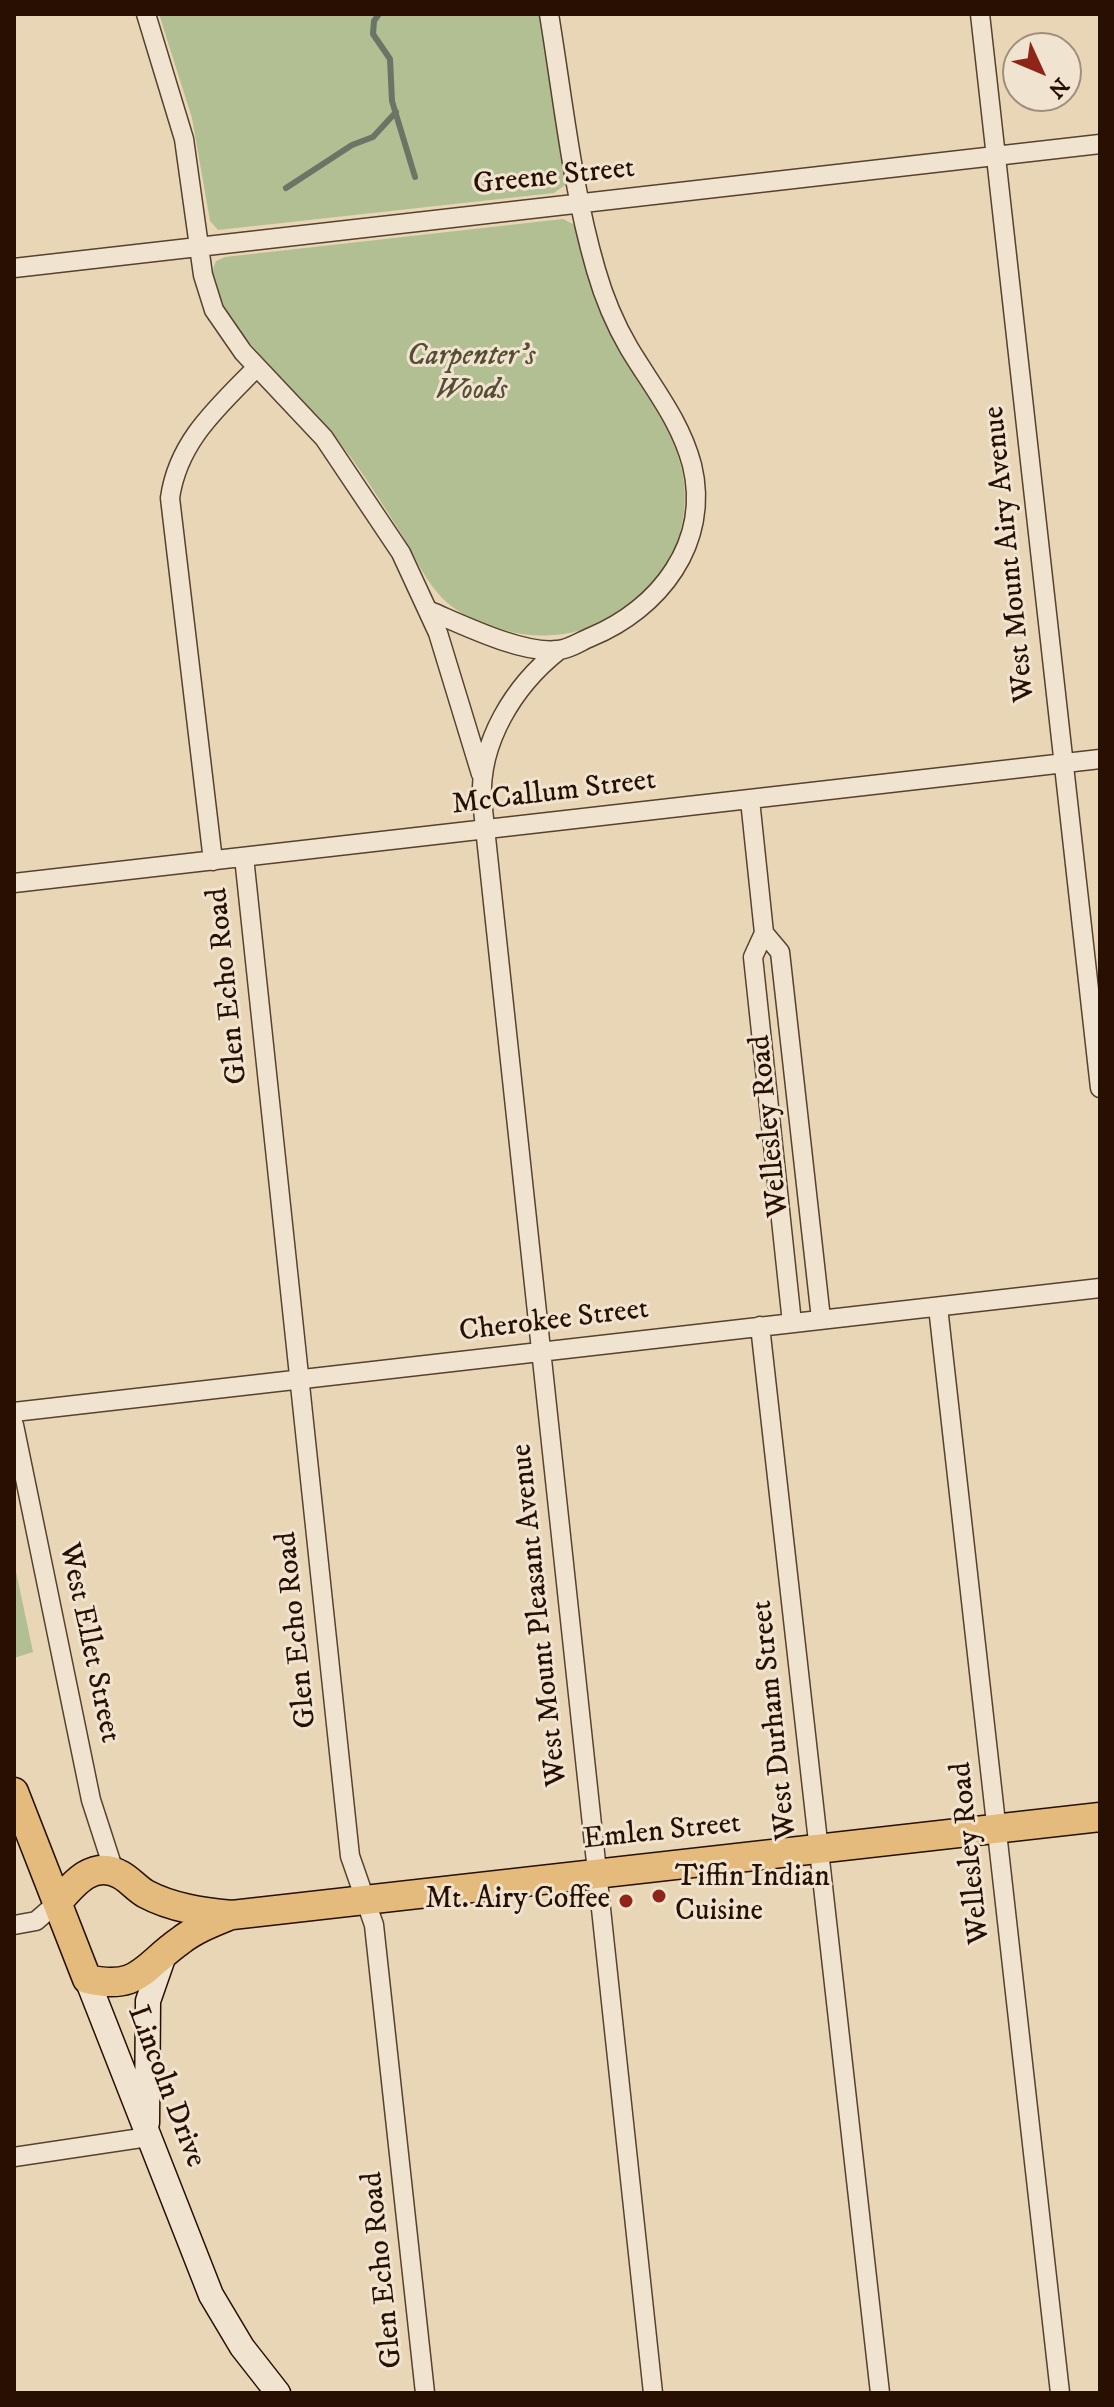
<!DOCTYPE html>
<style>
body{margin:0}
#map{position:relative;width:1114px;height:2407px;overflow:hidden;background:#e8d6b7;font-family:"IM FELL DW Pica",serif}
canvas{display:block}
.frame{position:absolute;inset:0;border:16px solid #271001;pointer-events:none}
.north{position:absolute;left:1002px;top:32px;width:80px;height:80px;box-sizing:border-box;background:#f0e4d0;border:2px solid #a08f7d;border-radius:50%;rotate:134deg;font-size:22px;font-weight:700;line-height:32px;text-align:center;color:#271001}
.north::after{content:'';display:block;margin:auto;width:28px;height:36px;background:#8f2418;clip-path:polygon(50% 0,100% 100%,50% 72%,0 100%)}
</style>
<div id="map">
<canvas width="1114" height="2407"></canvas>
<div class="frame"></div>
<div class="north">N</div>
</div>
<script>
const ctx = document.querySelector('canvas').getContext('2d');
ctx.lineJoin = 'round';
function fill(path, color) { ctx.fillStyle = color; ctx.fill(path, 'evenodd'); }
function trace(path, color, width, dash) { ctx.strokeStyle = color; ctx.lineWidth = width; ctx.lineCap = dash ? 'butt' : 'round'; ctx.setLineDash(dash || []); ctx.stroke(path); }
function write(font, color, halo, rows, align = 'center') {
  ctx.font = font + ' "IM FELL DW Pica",serif'; ctx.lineWidth = 6; ctx.setLineDash([]); ctx.textBaseline = 'middle'; ctx.strokeStyle = halo; ctx.fillStyle = color; for (const [text, x, y, turn = 0] of rows) {
    ctx.save(); ctx.translate(x, y); ctx.rotate((+turn || 0) * Math.PI / 180); ctx.textAlign = isNaN(turn) ? turn : align; if (halo) ctx.strokeText(text, 0, 0); ctx.fillText(text, 0, 0); ctx.restore();
  }
}
fill(new Path2D(`
 M159 14H539L564 161 565 185 554 193 218 230 210 221 192 118Z
 M563 219 577 226C585 268 595 308 617 346 651 407 701 457 680 533 668 575 637 607 598 624 568 637 535 639 504 630 487 624 468 619 454 608 430 591 419 564 405 540 388 513 371 485 352 459 321 416 282 381 248 341 233 323 203 286 216 261L225 257Z
 M14 1562 33 1652 14 1658Z`), '#b1bf92');
trace(new Path2D(`
 M379 14 374 21 373 34 390 59 392 101 415 177
 M286 188 352 145 373 137 396 112`), '#6b7566', 6);
const street = new Path2D(`
 M146 14 184 139 203 275 214 310 243 352 324 438 401 553 438 633 481 774
 M980 14 1100 1088
 M14 268 1100 144
 M430 611C463 625 522 654 557 650 568 650 581 641 591 637 659 609 711 543 692 465 680 420 653 388 629 348 615 324 604 298 596 270 572 188 563 99 549 14
 M558 651C514 686 479 742 482 800L653 2393
 M750 800 764 933 753 957 792 1323
 M244 857 350 1856 374 1925 425 2393
 M213 861 170 498C178 441 218 407 257 367
 M14 883 1100 759
 M764 933 780 952 821 1319
 M938 1307 1060 2393
 M760 1326 880 2393
 M14 1412 1100 1288
 M14 1425 91 1800 114 1871
 M14 1925 36 1921 58 1902
 M14 2157 148 2137`);
const secondary = new Path2D(`
 M87 1979 211 2295 242 2347 278 2393
 M147 2123 148 2001 164 1955`);
const primary = new Path2D(`
 M14 1792 87 1979C139 1991 143 1967 180 1941 195 1929 214 1922 231 1915
 M58 1902C74 1883 94 1859 121 1875 130 1880 137 1889 146 1894 172 1908 203 1912 232 1915L1100 1817`);
trace(street, '#57422e', 21);
trace(secondary, '#271001', 27);
trace(primary, '#271001', 31);
trace(street, '#f0e4d0', 18);
trace(secondary, '#f0e4d0', 24);
trace(primary, '#e4bb7c', 28);
for (const [x, y, r, color] of [
 [659,1896,8,"#8f2418"],
 [626,1901,8,"#8f2418"]
]) { const dot = new Path2D(); dot.arc(x, y, r, 0, 2 * Math.PI); ctx.fillStyle = color; ctx.fill(dot); trace(dot, '#f0e4d0', 3); }
write('30px', '#271001', '#f0e4d0', [
 ["Greene Street",554,178,-6],
 ["West Mount Airy Avenue",1011,554,-96],
 ["McCallum Street",554,794,-7],
 ["Glen Echo Road",229,986,-96],
 ["Wellesley Road",771,1126,-96],
 ["Cherokee Street",554,1322,-7],
 ["West Mount Pleasant Avenue",541,1615,-96],
 ["Glen Echo Road",298,1630,-96],
 ["West Ellet Street",88,1643,78],
 ["West Durham Street",776,1720,-96],
 ["Emlen Street",662,1833,-6],
 ["Wellesley Road",972,1853,-96],
 ["Lincoln Drive",165,2087,69],
 ["Glen Echo Road",384,2270,-96]
]);
write('italic 30px', '#574d34', '#f0e4d0', [
 ["Carpenter's",471,358],
 ["Woods",471,392]
]);
write('30px', '#271001', '#f0e4d0', [
 ["Tiffin Indian",675,1879],
 ["Cuisine",675,1913],
 ["Mt. Airy Coffee",610,1901,"right"]
], 'left');
</script>
